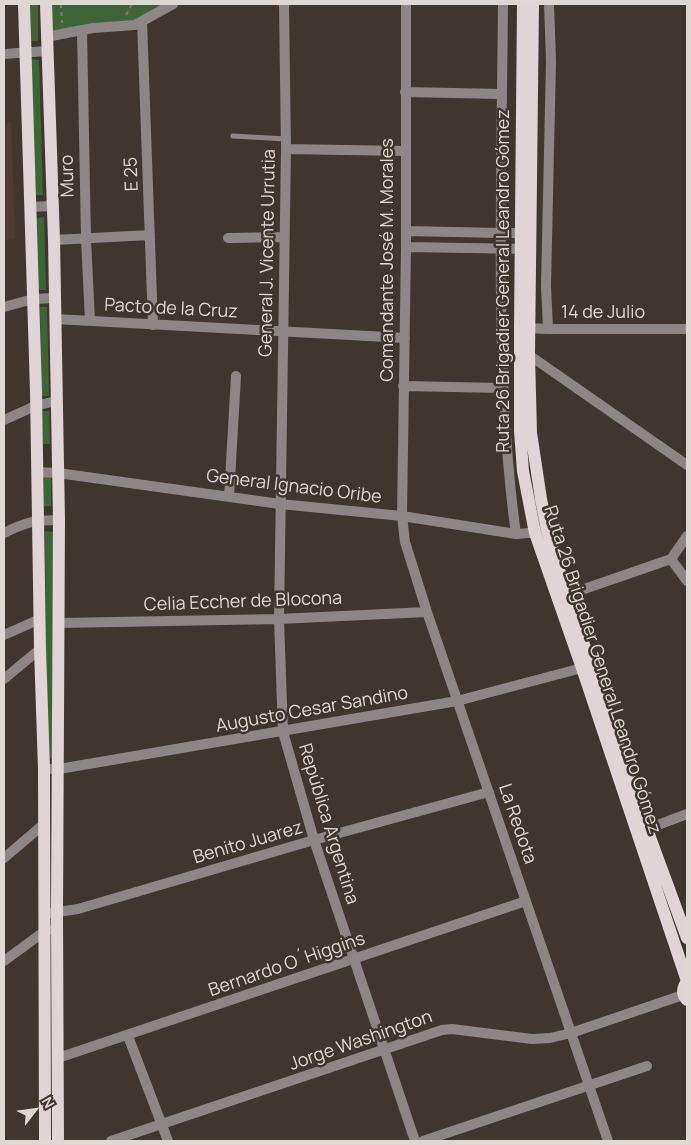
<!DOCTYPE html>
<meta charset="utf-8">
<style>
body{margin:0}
#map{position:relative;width:691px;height:1145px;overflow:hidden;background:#3f3630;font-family:Manrope,sans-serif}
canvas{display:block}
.frame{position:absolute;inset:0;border:5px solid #ded8d5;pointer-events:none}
.north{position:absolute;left:10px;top:1085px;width:50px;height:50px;-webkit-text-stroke:4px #3f3630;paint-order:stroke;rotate:60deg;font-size:14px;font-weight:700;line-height:20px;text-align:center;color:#ded8d5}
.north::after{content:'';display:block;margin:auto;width:18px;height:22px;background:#ded8d5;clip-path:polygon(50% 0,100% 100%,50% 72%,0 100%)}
</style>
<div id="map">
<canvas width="691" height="1145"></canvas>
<div class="frame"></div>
<div class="north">N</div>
</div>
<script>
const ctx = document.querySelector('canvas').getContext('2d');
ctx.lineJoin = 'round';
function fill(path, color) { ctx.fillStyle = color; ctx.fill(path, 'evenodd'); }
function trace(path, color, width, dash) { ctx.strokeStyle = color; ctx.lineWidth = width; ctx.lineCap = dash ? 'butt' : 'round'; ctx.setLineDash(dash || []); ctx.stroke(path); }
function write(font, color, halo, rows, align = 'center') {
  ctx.font = font + ' Manrope,sans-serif'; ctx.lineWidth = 5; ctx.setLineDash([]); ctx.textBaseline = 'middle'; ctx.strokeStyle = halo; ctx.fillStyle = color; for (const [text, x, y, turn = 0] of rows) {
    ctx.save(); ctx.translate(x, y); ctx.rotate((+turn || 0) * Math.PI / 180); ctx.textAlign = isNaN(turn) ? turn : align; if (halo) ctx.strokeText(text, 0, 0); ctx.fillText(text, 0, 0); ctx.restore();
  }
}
fill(new Path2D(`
 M11 122 15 238 4 240V124Z`), '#4e3a34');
fill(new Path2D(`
 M30 4H38V41H31Z
 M46 4H173L142 21 46 37Z
 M31 59 39 60 43 195H36Z
 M44 217 46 290H38L36 218Z
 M40 307H47L49 396H42Z
 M42 411H49L50 444H43Z
 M44 476H51V506H44Z
 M45 531 53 532 52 758H49L46 673Z`), '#3e6537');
trace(new Path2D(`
 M61 4 62 23
 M126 15 132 4`), '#7f7772', 2, [4, 4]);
trace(new Path2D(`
 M233 136 286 139`), '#8c8687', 5);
trace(new Path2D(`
 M284 4 286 149 279 619 283 732 314 840 415 1141
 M406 4V247L402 516 405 542 427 612 608 1141
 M503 4C502 102 500 201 501 300 502 379 505 456 516 534
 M142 21 153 325
 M82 30 86 239 90 321
 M46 37 93 28 135 25 173 4
 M4 54 47 51
 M405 92 502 94
 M286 149 405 151
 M30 207 52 206
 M406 231 500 233H528
 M228 238 284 237
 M54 240 150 235
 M406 247 527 249
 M4 307 33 299 55 298
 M55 319 405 338
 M523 328 548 329H687
 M548 329 546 286 551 61 549 4
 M403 386 502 388
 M4 420 35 406 56 401
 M37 472 58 473 280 504 402 516 516 534 541 532
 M229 497 236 376
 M4 533C26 522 35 520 59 520
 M671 559 687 581
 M567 595 671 559 687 536
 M60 623 279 619 427 612
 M4 635 40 619
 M4 679 40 649
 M51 769H59L457 701 582 668
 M647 829 687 814
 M4 858 44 824
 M51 913 78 909 314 840 489 792
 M4 961 45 931 49 930
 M128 1036 168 1141
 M58 1058 526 901
 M111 1141 442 1030 452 1029 532 1039 550 1038 571 1033 683 995
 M423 1141 647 1066`), '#8c8687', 10);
trace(new Path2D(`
 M523 354 529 355 687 465`), '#8c8687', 10);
trace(new Path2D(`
 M24 4 36 391 40 649 44 769 45 1141
 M46 4 54 240 59 520 57 913 58 1141
 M523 4 520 327V431L523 471 535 533 582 668 687 981
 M533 4 529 355 531 433 541 499 547 530 567 595 647 829 687 938
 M687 981C683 987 681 994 687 1000`), '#e0d4d6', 12);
write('18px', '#ded8d5', '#3f3630', [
 ["E 25",132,174,-92],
 ["Muro",68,176,-91],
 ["General J. Vicente Urrutia",268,253,-89],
 ["Comandante José M. Morales",388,260,-90],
 ["Ruta 26 Brigadier General Leandro Gómez",504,281,-90],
 ["Pacto de la Cruz",171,309,3],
 ["14 de Julio",603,313],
 ["General Ignacio Oribe",294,487,7],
 ["Celia Eccher de Blocona",243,602,-2],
 ["Ruta 26 Brigadier General Leandro Gómez",602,670,72],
 ["Augusto Cesar Sandino",312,710,-10],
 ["República Argentina",328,824,73],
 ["La Redota",517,824,71],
 ["Benito Juarez",248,843,-16],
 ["Bernardo O´Higgins",287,965,-19],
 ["Jorge Washington",361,1041,-19]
]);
</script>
